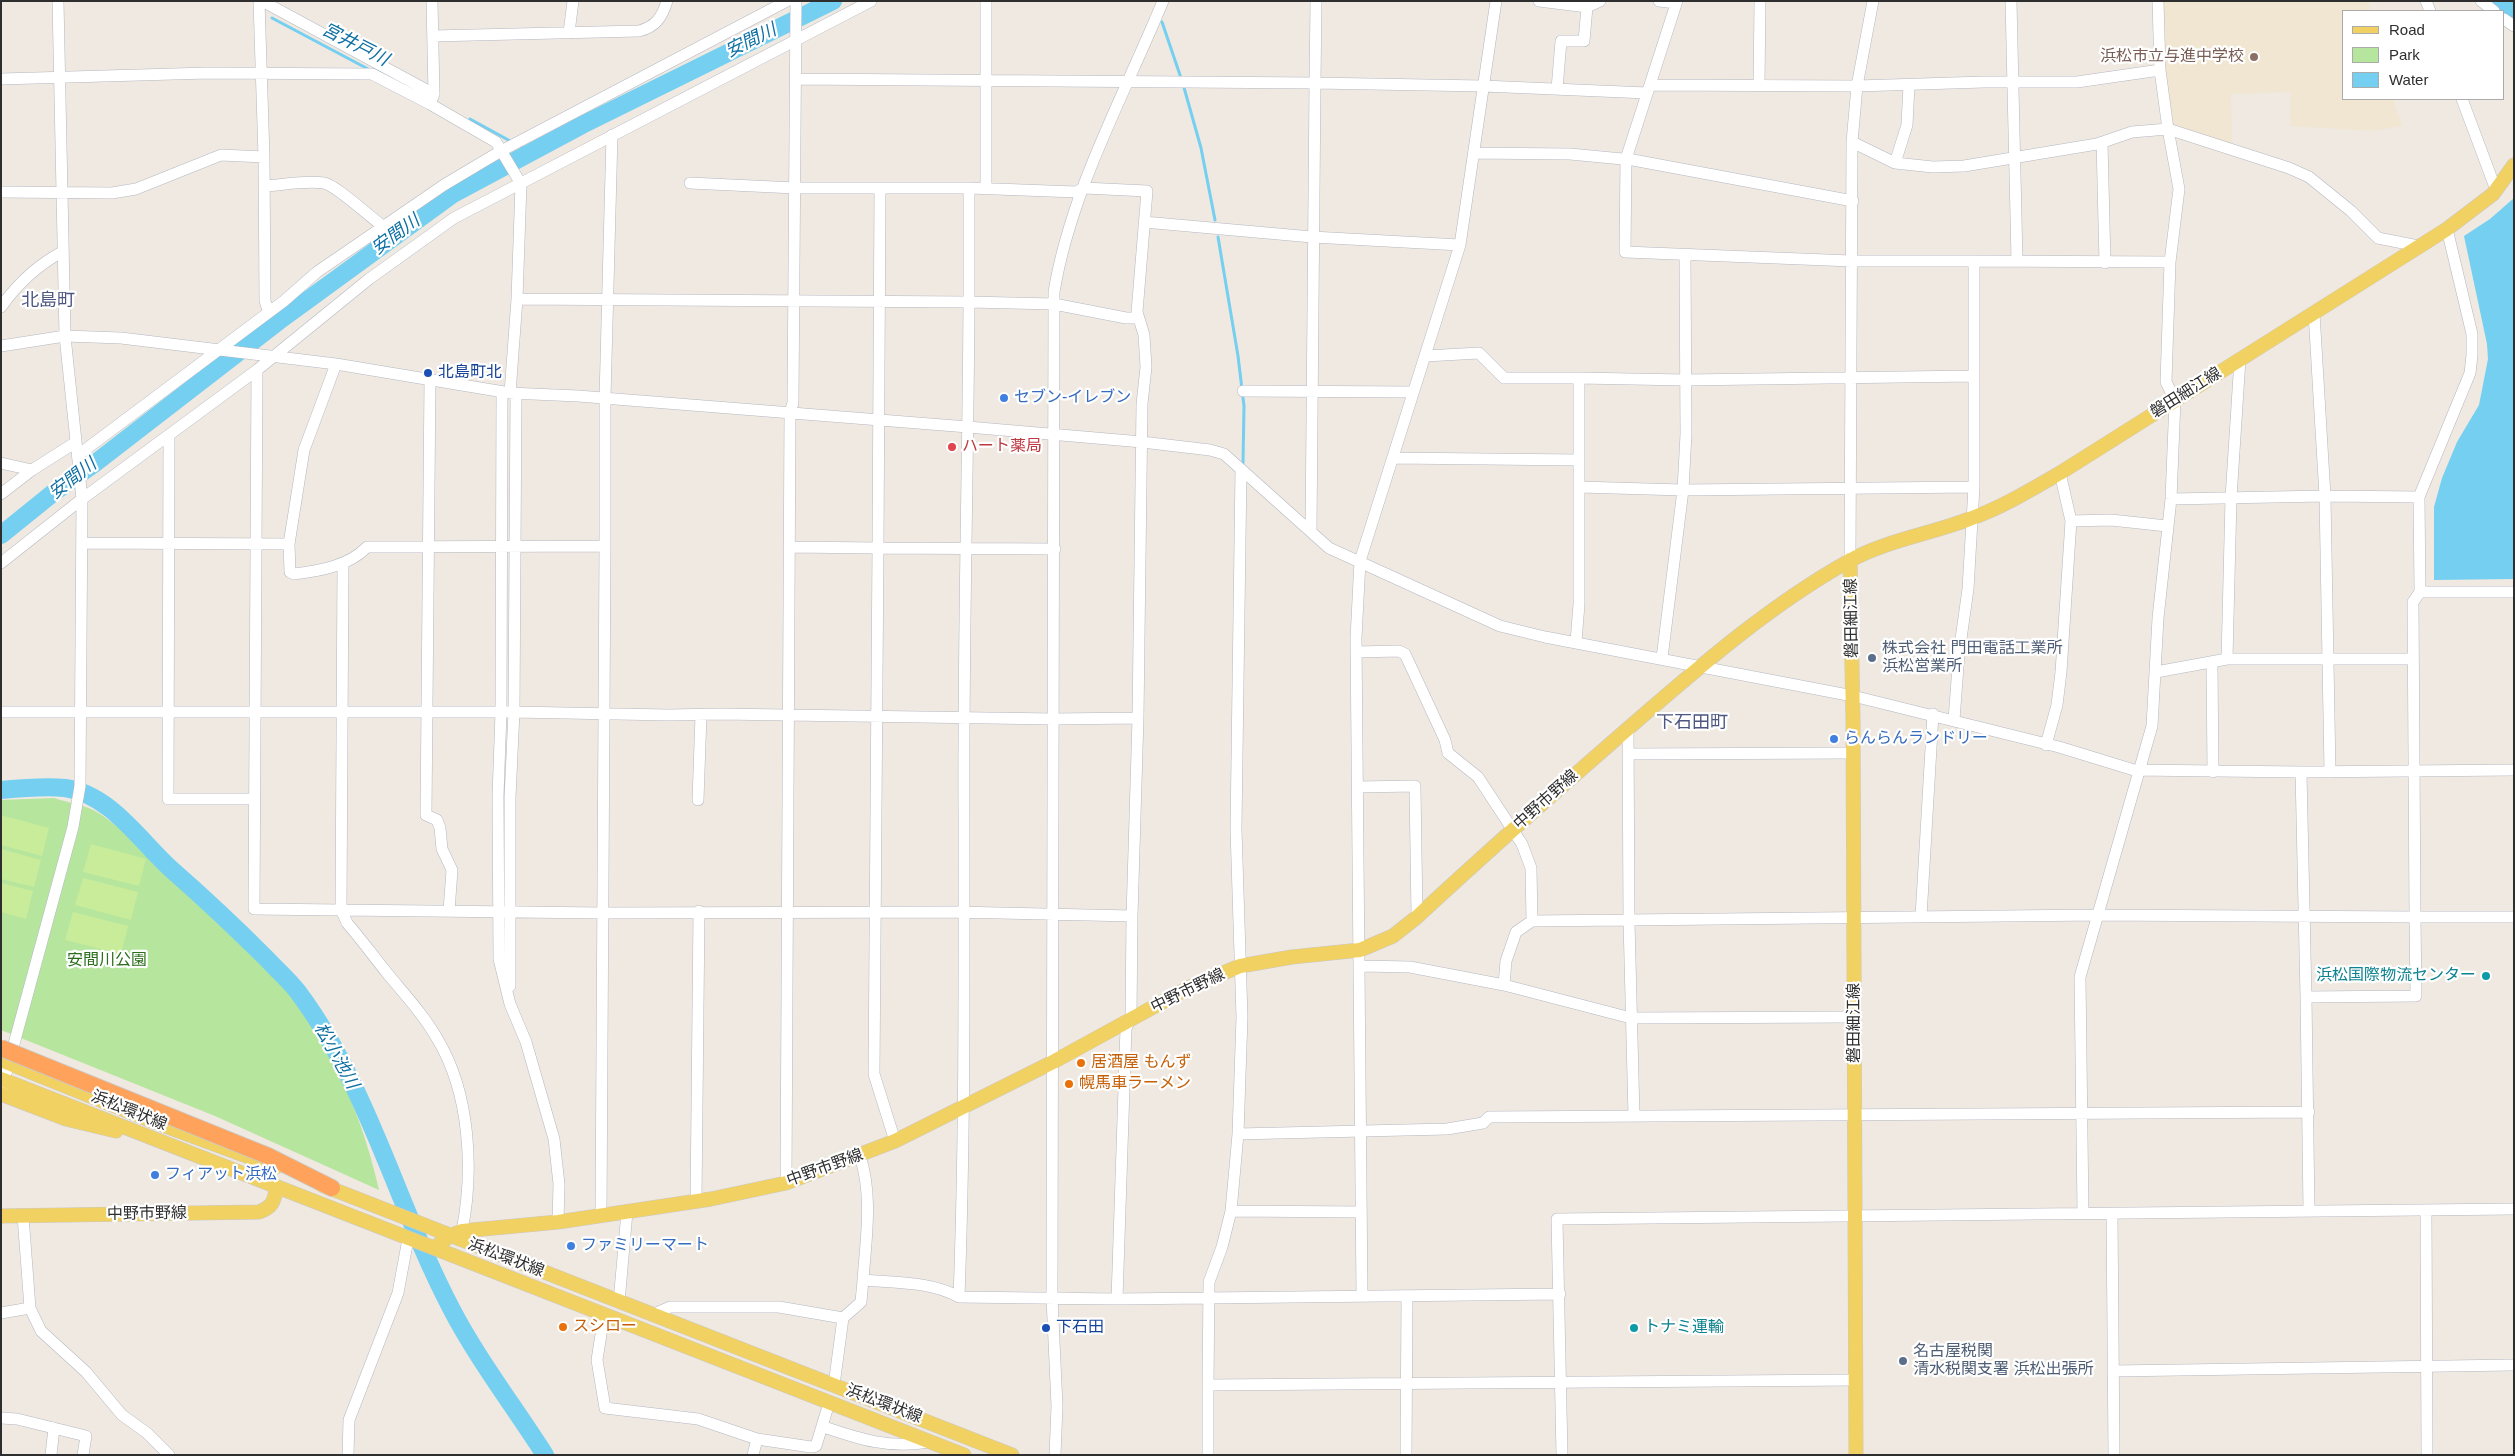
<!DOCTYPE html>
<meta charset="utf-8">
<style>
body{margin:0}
#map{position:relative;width:2515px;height:1456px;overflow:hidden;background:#efe9e1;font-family:Helvetica,sans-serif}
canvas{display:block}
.frame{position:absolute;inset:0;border:2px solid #2e2e2e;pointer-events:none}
.legend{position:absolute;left:2342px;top:10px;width:162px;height:90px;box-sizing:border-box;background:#fff;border:1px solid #ababab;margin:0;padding:6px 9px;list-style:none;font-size:15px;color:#2e2e2e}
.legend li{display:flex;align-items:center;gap:10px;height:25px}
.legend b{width:25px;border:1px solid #ababab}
</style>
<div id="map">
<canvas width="2515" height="1456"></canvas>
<div class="frame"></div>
<ul class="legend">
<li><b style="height:6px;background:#f2d163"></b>Road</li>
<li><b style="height:14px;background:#b6e59e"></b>Park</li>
<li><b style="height:14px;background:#75cff0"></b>Water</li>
</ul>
</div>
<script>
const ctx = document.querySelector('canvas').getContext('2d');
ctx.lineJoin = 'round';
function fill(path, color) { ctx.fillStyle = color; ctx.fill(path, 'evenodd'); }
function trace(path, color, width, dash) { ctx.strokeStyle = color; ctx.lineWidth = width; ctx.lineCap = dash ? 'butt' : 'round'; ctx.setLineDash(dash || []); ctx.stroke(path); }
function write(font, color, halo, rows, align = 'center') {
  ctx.font = font + ' Helvetica,"Noto Sans JP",sans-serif'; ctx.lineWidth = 4.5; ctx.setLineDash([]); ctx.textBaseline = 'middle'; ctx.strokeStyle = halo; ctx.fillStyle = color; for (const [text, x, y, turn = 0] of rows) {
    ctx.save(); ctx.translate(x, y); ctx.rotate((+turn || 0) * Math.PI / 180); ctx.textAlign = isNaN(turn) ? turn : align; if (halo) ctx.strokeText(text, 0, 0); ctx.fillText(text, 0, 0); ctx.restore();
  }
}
fill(new Path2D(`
 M2163 1H2369L2370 11H2344V99H2393L2402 126 2374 131 2290 126 2291 92 2231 94 2232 147 2167 125Z`), '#f0e6d1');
fill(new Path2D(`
 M54 798C66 802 80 804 91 809 122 824 156 865 182 889 205 911 231 929 253 952 319 1016 359 1101 379 1190L215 1116 1 1030V800Z`), '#b6e59e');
fill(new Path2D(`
 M1 815 49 828 42 856 1 845Z
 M91 844 146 859 139 886 83 872Z
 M1 849 41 860 34 887 1 879Z
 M83 878 138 892 131 920 75 905Z
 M1 883 33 891 26 919 1 912Z
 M73 912 128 926 121 954 65 940Z`), '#c9ec9a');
fill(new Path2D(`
 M2514 198V579L2434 580V507L2442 478 2457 442 2479 405 2488 359 2487 344 2464 236 2490 219Z`), '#75cff0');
trace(new Path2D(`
 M272 18 370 70
 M1162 22 1181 78
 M1183 84 1201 148 1215 220
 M470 119 512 142
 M518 145 534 151
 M1218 237 1238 356 1244 406 1243 463`), '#75cff0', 3);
trace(new Path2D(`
 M2502 1 2514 9
 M1 535 53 493 94 464 283 318 453 194 582 125 833 1
 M1 790C22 788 44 786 65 788 110 794 140 841 171 869 204 898 236 928 267 959 277 970 289 980 298 992 369 1087 397 1206 452 1310 477 1358 515 1408 545 1455`), '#75cff0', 18);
const minor = new Path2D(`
 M259 1 264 157
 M262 1 434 94 430 104 496 142 521 184 517 299 510 393
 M432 1 434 94
 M1539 1 1587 7 1600 1
 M1659 1 1676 3
 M1677 1 1626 159 1625 252 1852 261H1974V487L1968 589 1959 653 1954 720
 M2011 1 2017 261
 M2426 1 2430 11
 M2481 1 2494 11
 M2504 19 2514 26
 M569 33 573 1
 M433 36 639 31C655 27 662 18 667 1
 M1 79 208 73 372 74 430 104
 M796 79 1315 83 1316 1
 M1650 85 1857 86 1984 82H2077L2160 70
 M1759 85 1760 1
 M1557 89 1561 41H1584L1587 7
 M2462 99 2496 190
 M1852 142 1895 163 1933 167 1964 166 2097 144 2132 132 2168 129 2289 168 2309 177 2351 211 2378 238 2418 246
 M2102 142 2105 263
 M1474 153 1570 154 1633 160 1853 201
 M1895 163 1907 125 1909 85
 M690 183 795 188H969L1076 192 1084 188 1147 191 1137 312 1144 335 1146 367 1142 404 1138 718 1132 916 1131 1019 1126 1028 1117 1299
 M264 186C283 185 306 180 324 183 336 185 371 218 384 227
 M986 189V1
 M880 190 878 548 1055 549
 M1 192 112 193 136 189 221 155 264 157 265 301 268 310
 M1144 222 1312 237 1460 245
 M1974 261 2170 262
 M517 299 969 302V188
 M1 307C18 283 36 266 62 252
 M2314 313 2325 496 2330 772
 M1138 318H1126L1054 304 969 302C968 474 963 646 964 817 964 977 965 1137 959 1297L1117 1299 1560 1294
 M1 346 65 336 121 338 336 364 510 393 578 396 968 427 1142 442 1210 450 1224 454 1329 548 1500 626 1545 637 1853 696 2059 747 2134 770 2301 772 2514 770
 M1426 356 1479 353 1504 378H1579
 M257 370 254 909 603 913 956 912 1132 916
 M430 379 426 815 437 820 440 828 442 849 452 870 449 911
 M1243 391 1413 392
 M502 392 501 712 498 796 499 959 510 1004 526 1042 554 1139 559 1184 558 1222
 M169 435 168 799H253
 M78 455 284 301 317 272 444 185 501 151 787 1
 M1393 458 1579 460
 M1 463 32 470
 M1579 487 1683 490 1974 487
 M1 494 32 470 76 442
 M2171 499 2325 496 2419 497
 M2071 521 2111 520 2167 526
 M1311 532 1315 83 1483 86 1647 93
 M83 543 289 544 290 572 294 574C319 571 349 566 367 547L605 546V398L612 135
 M289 544 304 450 336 364
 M789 547 878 548 874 1074 895 1141
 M1850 560 1852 142 1857 86 1873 1
 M1 563 82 499 257 370 369 279 454 218 871 1
 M343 564 341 909 347 923C361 939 374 957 387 973 405 995 424 1015 438 1040 470 1094 474 1170 462 1231
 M2420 592H2514
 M1576 642 1579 604V378L1685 380 1973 376
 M1356 652 1399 651 1405 654 1445 740 1448 753 1478 777 1522 844 1531 868 1532 921 2098 915 2415 917 2413 602 2420 592 2419 497 2470 373 2472 355V334L2447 229
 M1662 658 1683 490 1686 434 1685 255
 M2227 659 2231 498 2240 359
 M2212 664 2213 772
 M2156 672 2227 659H2413
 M1 712H514L669 715 720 714 1054 719 1138 718
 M1628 729 1629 921 1634 1116
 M2046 745 2057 705 2061 672 2071 521 2060 473
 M1628 754 1853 753
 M2301 772 2306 997
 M1358 787 1415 786 1417 917
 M698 800 701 715
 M1921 917 1933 714
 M1361 966 1410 967 1504 985 1631 1018 1854 1017
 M1504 985 1506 961 1516 932 1532 921
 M510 986V797L514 712 516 393
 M2 1088 73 827 80 786 82 499 65 336 58 1
 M1238 1134 1242 1017 1236 829 1241 469
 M860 1156C873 1196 866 1238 863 1280 895 1283 930 1281 959 1297
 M786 1183 790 412 793 403 796 1
 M696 1202 699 911
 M2426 1210 2427 1455
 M1231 1211 1361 1212
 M2309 1211 2306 997 2416 996 2415 917H2514
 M2083 1213 2080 977 2152 726 2158 618 2171 499 2175 400 2166 382 2170 262 2179 189 2168 129 2160 70 2158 1
 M2112 1213 2114 1455
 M23 1216 30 1308 41 1331 86 1372 122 1415 147 1433 169 1455
 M601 1216 605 546
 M1362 1295 1356 638 1360 561 1460 245 1496 1
 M619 1302 627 1212
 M1 1313 30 1308
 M604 1315 597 1360 605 1408 698 1419 757 1439 811 1447 816 1446 829 1403
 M652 1315 670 1307H779L843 1318
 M2113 1371 2514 1365
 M1856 1380 1208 1385 1209 1282 1222 1247 1231 1211 1238 1134 1447 1129 1483 1123 1489 1117 2309 1112
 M834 1385 843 1318 861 1302 863 1280
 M1208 1385V1455
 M1 1418 17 1419 86 1436 83 1455
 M824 1427C859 1439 890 1449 928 1442
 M51 1455 54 1428
 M348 1455 349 1420 398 1293 408 1239
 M753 1455 757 1439
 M1055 1455 1057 1406 1052 1298 1054 292C1071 190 1124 96 1163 1
 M1406 1455 1407 1296
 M1562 1455 1557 1219 2514 1209`);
const major = new Path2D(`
 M1850 560 1853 720 1856 1455
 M1 1060 157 1123 276 1167
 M1 1079 964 1455
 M1 1094 66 1119 116 1131
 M322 1185 1012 1455
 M1 1216 259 1212C273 1207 274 1201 277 1187
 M434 1248 450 1236 462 1231 558 1222 711 1199 786 1183 895 1141 1053 1062 1188 988 1240 966 1292 957 1360 950 1393 936 1417 917C1490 849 1564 784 1639 719 1705 662 1772 604 1849 561 1887 540 1931 534 1972 518 2003 507 2032 489 2060 473L2447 229 2493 194 2514 165`);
const highway = new Path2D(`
 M268 1156 332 1188`);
trace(minor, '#b4b7c1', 12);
trace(major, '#c9c9c9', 15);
trace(highway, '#c9c9c9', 18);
trace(minor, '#fff', 11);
trace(major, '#f2d163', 14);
trace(highway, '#ffa35c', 16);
const highwayBridge = new Path2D(`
 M1 1048 268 1156`);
trace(highwayBridge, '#c9c9c9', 18, []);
trace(highwayBridge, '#ffa35c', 16);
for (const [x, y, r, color] of [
 [2254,57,5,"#8d6e63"],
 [428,373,5,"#1a4fb4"],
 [1004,398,5,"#3f7fe0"],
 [952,447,5,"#e0444e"],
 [1872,658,5,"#5c6f8a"],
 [1834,739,5,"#3f7fe0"],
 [2486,976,5,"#0f9aa8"],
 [1081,1063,5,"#e8710a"],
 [1069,1084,5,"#e8710a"],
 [155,1175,5,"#3f7fe0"],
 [571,1246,5,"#3f7fe0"],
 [563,1327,5,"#e8710a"],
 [1046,1328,5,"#1a4fb4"],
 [1634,1328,5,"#0f9aa8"],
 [1903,1361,5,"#5c6f8a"]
]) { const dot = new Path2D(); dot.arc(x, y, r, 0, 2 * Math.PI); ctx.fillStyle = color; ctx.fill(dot); trace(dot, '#fff', 2); }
write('16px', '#785e54', '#fff', [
 ["浜松市立与進中学校",2244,57]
], 'right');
write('16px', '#164399', '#fff', [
 ["北島町北",438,373],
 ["下石田",1056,1328]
], 'left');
write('16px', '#2e2e2e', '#fff', [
 ["磐田細江線",2186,393,-32],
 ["磐田細江線",1852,618,-91],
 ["中野市野線",1546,800,-42],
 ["中野市野線",1188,991,-26],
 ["磐田細江線",1855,1023,-90],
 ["浜松環状線",129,1111,22],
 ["中野市野線",825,1168,-20],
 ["中野市野線",147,1214,-1],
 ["浜松環状線",506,1258,21],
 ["浜松環状線",884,1404,21]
]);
write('16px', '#366cbe', '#fff', [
 ["セブン-イレブン",1014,398],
 ["らんらんランドリー",1844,739],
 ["フィアット浜松",165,1175],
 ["ファミリーマート",581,1246]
], 'left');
write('16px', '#be3a42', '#fff', [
 ["ハート薬局",962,447]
], 'left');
write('16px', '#4e5e75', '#fff', [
 ["株式会社 門田電話工業所",1882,649],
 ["浜松営業所",1882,667],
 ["名古屋税関",1913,1352],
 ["清水税関支署 浜松出張所",1913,1370]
], 'left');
write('16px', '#2c6e1b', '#fff', [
 ["安間川公園",107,961]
]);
write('16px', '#0d838f', '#fff', [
 ["浜松国際物流センター",2476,976],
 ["トナミ運輸",1644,1328,"left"]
], 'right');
write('16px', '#c56008', '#fff', [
 ["居酒屋 もんず",1091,1063],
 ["幌馬車ラーメン",1079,1084],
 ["スシロー",573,1327]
], 'left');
write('italic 18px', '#0d6fa3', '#fff', [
 ["安間川",751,41,-26],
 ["宮井戸川",355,45,27],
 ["安間川",396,235,-36],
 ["安間川",73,479,-38],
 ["松小池川",336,1056,61]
]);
write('18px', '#4d5680', '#fff', [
 ["北島町",48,301],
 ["下石田町",1692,723]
]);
</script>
